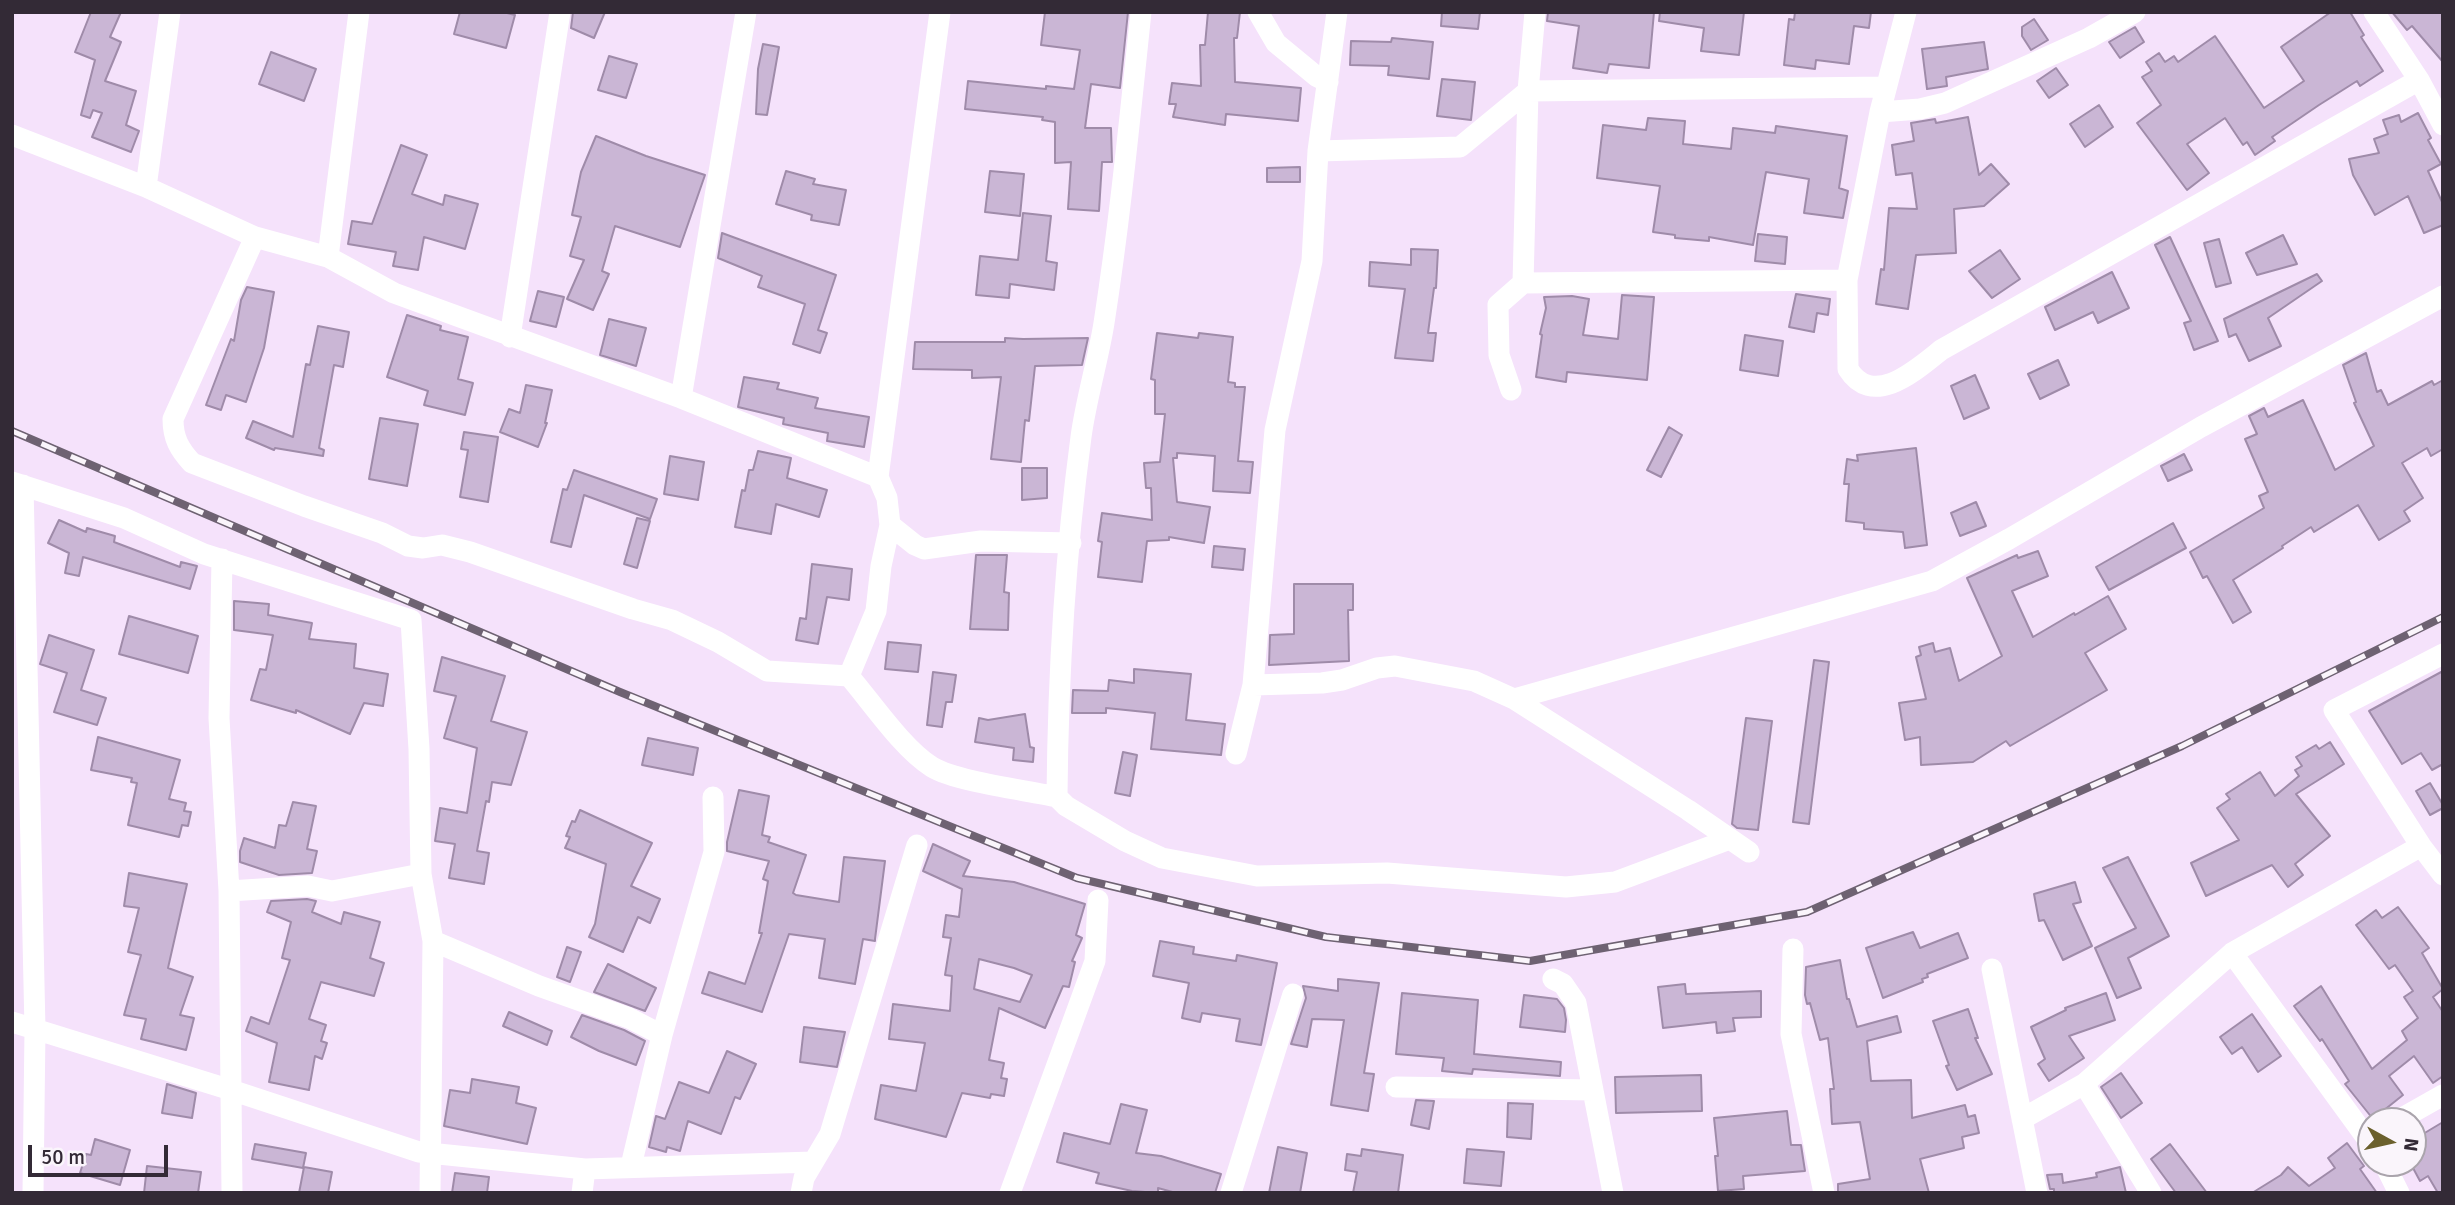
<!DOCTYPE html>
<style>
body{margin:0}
#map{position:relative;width:2455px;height:1205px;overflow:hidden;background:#f5e2fb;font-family:Signika,sans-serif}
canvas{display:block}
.frame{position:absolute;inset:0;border:14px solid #332a36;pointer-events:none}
.north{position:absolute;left:2357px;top:1107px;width:70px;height:70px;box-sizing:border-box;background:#faf5fb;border:2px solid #aaa4ac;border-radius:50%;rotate:98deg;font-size:19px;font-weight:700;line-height:28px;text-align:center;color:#332a36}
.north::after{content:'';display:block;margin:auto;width:24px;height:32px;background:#6b602d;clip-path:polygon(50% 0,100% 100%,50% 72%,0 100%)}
.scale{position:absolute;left:28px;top:1145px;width:140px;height:32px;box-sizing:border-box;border:4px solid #332a36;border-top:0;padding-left:9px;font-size:21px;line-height:24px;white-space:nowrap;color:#332a36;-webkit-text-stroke:5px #faf5fb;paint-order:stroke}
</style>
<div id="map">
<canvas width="2455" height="1205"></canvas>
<div class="frame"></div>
<div class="north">N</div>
<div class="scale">50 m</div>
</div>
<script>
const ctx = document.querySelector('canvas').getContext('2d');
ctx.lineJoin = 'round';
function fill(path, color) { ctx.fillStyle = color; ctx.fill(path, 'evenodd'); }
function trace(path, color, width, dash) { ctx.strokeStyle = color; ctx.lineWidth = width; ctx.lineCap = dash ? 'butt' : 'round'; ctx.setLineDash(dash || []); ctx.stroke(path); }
const building = new Path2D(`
 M91 12H121L110 37 121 42 105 81 136 91 126 125 139 131 131 152 92 137 102 113 93 110 90 118 81 115 95 60 75 52Z
 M460 12H503L515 15 506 48 454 34Z
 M573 12H605L594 38 571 28Z
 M1045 12H1128L1120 88 1091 84 1085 128H1111L1112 162H1102L1099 211 1068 209 1071 162 1055 163V122L1042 120 1043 117 965 109 968 81 1046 89V86L1074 89 1080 50 1041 45Z
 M1208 12H1240L1237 38H1234L1235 82 1301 88 1298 121 1226 114 1225 125 1173 117 1176 104H1169L1172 83 1201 86 1200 45H1205Z
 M1442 12H1480L1478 29 1441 26Z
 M1548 12H1654L1649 68 1609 64 1607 73 1573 68 1579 26 1547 21Z
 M1660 12H1744L1739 55 1701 51 1704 28 1659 21Z
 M1795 12H1871L1869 28 1854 26 1849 64 1816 60 1815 69 1784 65 1789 19 1794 20Z
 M2331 12H2350L2364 35 2361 37 2383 71 2360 86 2357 81 2319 105 2272 137 2275 141 2255 155 2247 142 2243 145 2225 118 2187 144 2209 173 2187 190 2137 123 2161 105 2142 77 2152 71 2146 62 2159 53 2165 62 2174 56 2178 62 2215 36 2264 108 2304 81 2281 47Z
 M2392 12H2443V62L2412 26 2407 30Z
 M2034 19 2048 40 2031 50 2022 36V27Z
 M2135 27 2144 42 2120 58 2109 42Z
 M1392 38 1433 42 1429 79 1388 75 1389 66 1350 65 1351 41 1391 42Z
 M1984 42 1988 69 1946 77 1947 86 1927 89 1922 49Z
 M763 44 779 47 767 115 756 114 758 69Z
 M271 52 316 69 304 101 259 84Z
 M609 56 637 64 626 98 598 90Z
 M2056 68 2068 85 2049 98 2037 81Z
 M1442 79 1475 82 1471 120 1437 116Z
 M2099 105 2113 127 2085 147 2070 124Z
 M2418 113 2431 138 2428 140 2441 164 2428 171 2443 204V225L2424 233 2408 196 2375 215 2353 175 2349 159 2379 153 2374 139 2388 134 2383 120 2399 115 2401 122Z
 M1968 117 1979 175 1991 164 2009 184 1984 206 1954 209 1956 253 1916 255 1908 309 1876 304 1881 269 1884 270 1889 208 1917 209 1912 173 1896 175 1892 145 1914 141 1911 123 1935 119 1936 123Z
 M1648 118 1685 121 1683 144 1731 149 1733 128 1775 133 1776 126 1847 136 1839 188 1848 191 1843 218 1804 213 1809 179 1766 172 1753 245 1709 237V241L1675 238V235L1653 232 1660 186 1597 178 1603 125 1646 130Z
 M596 136 646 156 705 175 680 247 615 226 602 271 609 274 593 310 567 299 584 260 570 256 581 217 572 215 581 172Z
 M401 145 427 155 412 194 443 205 445 195 478 204 465 249 424 237 418 270 393 266 396 252 348 244 352 221 372 224Z
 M1300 167V182H1267V168Z
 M786 171 815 179 813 184 846 190 839 225 811 220 812 215 776 204Z
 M990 171 1024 174 1020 216 985 212Z
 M1023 213 1051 216 1046 261 1057 263 1054 290 1010 284 1009 298 976 295 980 256 1018 260Z
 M722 233 836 275 818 330 827 333 820 353 793 344 805 304 758 287 762 276 718 258Z
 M1758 234 1787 237 1785 264 1755 261Z
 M2283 235 2297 264 2257 275 2246 253Z
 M2170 237 2218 341 2194 350 2184 323 2191 321 2155 245Z
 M2219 239 2231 283 2216 287 2204 243Z
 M1411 249 1438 250 1436 288H1434L1428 333H1436L1433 361 1395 358 1405 289 1369 286 1370 262 1411 265Z
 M2000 250 2020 279 1992 298 1969 271Z
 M2112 272 2129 308 2098 323 2093 312 2055 330 2045 307Z
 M2317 274 2322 281 2268 318 2281 346 2249 361 2236 334 2229 337 2224 319Z
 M247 287 274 292 264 348 246 402 226 395 221 410 206 405 231 339 234 341 241 300Z
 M538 291 564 297 556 327 530 321Z
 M1796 294 1830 299 1828 315 1817 313 1814 332 1789 327Z
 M1622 295 1654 297 1647 380 1567 372 1566 382 1536 377 1542 335 1540 334 1546 308 1544 297 1572 296 1589 299 1583 335 1618 339Z
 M407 315 441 326 440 330 468 337 458 379 473 383 465 415 424 405 428 391 387 377Z
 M609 319 646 328 636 366 600 355Z
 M318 326 349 332 343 367 334 365 319 448 324 450 323 456 275 448 274 450 246 438 253 421 293 437 306 364 310 365Z
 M1157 333 1198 338 1199 333 1233 337 1228 382 1235 383V387H1245L1238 461 1253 462 1250 493 1213 491 1215 456 1177 453V458H1173L1177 502 1210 507 1204 543 1169 537V540L1147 541 1142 582 1098 577 1102 542 1098 541 1102 513 1152 520 1151 488H1146L1144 463 1160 462 1165 414H1155V380L1151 379Z
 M1745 335 1783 341 1778 376 1740 370Z
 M1005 338 1023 339 1088 338 1082 365 1035 366 1029 421 1025 420 1021 462 991 459 1001 377 972 378V370L913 369 915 342H1005Z
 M2366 353 2377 392 2381 390 2388 405 2432 381 2434 385 2443 380V449L2431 456 2427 448 2402 463 2423 498 2404 511 2410 521 2379 540 2358 505 2314 532 2311 527 2282 546 2283 548 2233 580 2251 612 2233 623 2207 576 2203 578 2190 552 2264 508 2259 496 2268 492 2245 439 2257 434 2249 416 2264 408 2268 417 2303 400 2335 470 2374 446 2354 403 2356 402 2343 365Z
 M2058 360 2069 385 2040 399 2028 374Z
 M1975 375 1989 408 1964 419 1951 386Z
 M744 377 779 383 777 389 818 398 815 408 869 417 864 447 827 441 828 433 783 424 784 418 738 407Z
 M526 385 552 390 545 423H547L538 447 500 432 509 409 520 413Z
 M380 418 418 424 407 486 369 479Z
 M1669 427 1682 435 1661 477 1647 470Z
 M464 432 498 437 488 502 460 497 468 450 461 449Z
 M1916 448 1927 545 1905 548 1903 532 1864 529V523L1846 521 1849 484H1844L1847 459 1858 461 1857 455Z
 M758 451 791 458 787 478 827 490 819 517 776 504 771 534 735 527 742 490 745 491 749 470H753Z
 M2184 454 2192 470 2168 481 2161 466Z
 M670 456 704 462 698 500 664 494Z
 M1022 468H1047V498L1022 500Z
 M574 470 657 499 650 519 584 495 571 547 551 542 563 489 567 490Z
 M1976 502 1986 526 1960 536 1951 513Z
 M637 518 650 521 637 568 624 564Z
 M59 520 86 532 87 528 115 536 114 542 180 567 181 562 197 566 190 589 83 557 79 576 65 573 69 553 48 543Z
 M2173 523 2186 548 2109 590 2096 567Z
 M1214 546 1245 549 1243 570 1212 567Z
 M2038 551 2048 576 2012 591 2033 637 2074 613 2075 615 2108 596 2126 629 2085 653 2107 690 2010 746 2006 741 1973 762 1921 765 1920 737 1905 740 1899 703 1926 699 1916 657 1921 655 1919 647 1933 643 1935 652 1950 648 1959 681 2002 656 1967 578 2017 555 2018 558Z
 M976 555H1007L1004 592 1009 593 1008 630 970 629Z
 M812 564 852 569 849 600 827 597 818 644 796 640 800 618 806 619Z
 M1294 584H1353V610H1348L1349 661 1269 665 1270 635 1294 634Z
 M234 601 269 604 268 615 312 623 309 639 356 644 354 668 388 674 383 706 364 703 350 734 296 710V713L251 700 260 669 266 670 273 635 234 630Z
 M129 616 198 636 188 673 119 654Z
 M49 635 94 650 81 690 106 698 97 725 54 712 67 673 40 664Z
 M888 642 921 645 918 672 885 669Z
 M442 657 505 676 491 721 527 732 511 785 492 782 489 802 486 801 477 851 489 853 484 884 449 878 455 844 435 841 440 808 467 813 477 748 444 738 456 696 434 691Z
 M1814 660 1829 662 1809 824 1793 822Z
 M1134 669 1191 674 1186 720 1225 724 1221 755 1151 749 1155 713 1106 708V713H1072L1073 690 1108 691 1109 680 1134 683Z
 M2443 671V764L2432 770 2421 753 2402 764 2369 711Z
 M933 672 956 675 952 702H946L942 727 927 725Z
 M1025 714 1030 747 1034 748 1033 762 1013 760 1014 748 975 742 979 718 988 720Z
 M1746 718 1772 721 1758 830 1737 828 1732 824Z
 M98 737 180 760 169 799 186 803 184 811 191 812 188 826 182 825 179 837 128 825 137 783 131 782 132 778 91 770Z
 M648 738 698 748 693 775 642 765Z
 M2330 742 2344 764 2296 794 2330 836 2295 864 2303 875 2288 887 2272 865 2206 896 2191 863 2239 840 2217 808 2230 799 2226 794 2260 772 2275 796 2299 776 2295 770 2302 766 2296 757 2316 745 2319 749Z
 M1123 752 1137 755 1130 796 1115 793Z
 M2430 783 2443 805V808L2430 815 2416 791Z
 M739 790 769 796 762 835 770 837 768 842 806 855 793 893 796 895 839 902 844 857 885 861 875 939V941L863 939 855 984 819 978 825 939 789 934 762 1012 702 993 709 972 745 984 762 933H759L768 881 763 879 769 861 727 851V842Z
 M293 802 316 806 307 849 317 851 312 873 279 875 240 862V851L244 838 275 848 279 825 286 826Z
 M580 810 652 843 631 886 660 899 650 923 638 917 623 952 589 937 595 924 606 864 565 848 570 837 566 836 572 821 575 822Z
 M933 844 970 861 963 876 1014 882 1085 904 1076 935 1082 938 1072 961 1075 962 1069 987 1063 986 1045 1028 999 1008 989 1060 1004 1063 1001 1078 1007 1079 1004 1096 991 1094 990 1098 962 1093 946 1137 875 1119 881 1085 916 1091 925 1043 889 1039 893 1004 950 1011 952 976 945 975 951 938 943 937 946 915 959 917 962 889 923 871ZM979 959 1014 968 1032 975 1020 1002 974 989Z
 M2128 857 2169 936 2128 958 2141 988 2117 998 2095 948 2136 928 2103 868Z
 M129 873 187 884 168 968 193 977 180 1015 194 1018 186 1050 141 1039 146 1019 124 1015 141 955 128 952 139 908 124 906Z
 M2075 882 2081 902 2073 904 2092 946 2063 960 2044 920 2039 921 2034 894Z
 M307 899 316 901 312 912 341 924 344 912 380 922 370 958 384 963 374 996 321 982 309 1019 326 1025 321 1041 327 1043 322 1059 315 1056 309 1090 269 1082 277 1043 246 1031 251 1017 269 1024 290 960 282 958 291 922 267 912 271 901Z
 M2398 907 2429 948 2422 953 2443 989 2433 997 2443 1012V1076L2433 1083 2414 1056 2389 1076 2403 1095 2373 1119 2345 1084 2349 1081 2322 1039 2320 1041 2294 1006 2321 986 2372 1069 2407 1040 2402 1031 2418 1018 2404 997 2413 991 2395 965 2389 969 2356 925 2376 910 2382 918Z
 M1913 932 1920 948 1958 933 1968 958 1927 974 1928 977 1922 979 1923 982 1883 998 1866 948Z
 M1160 941 1194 947 1193 954 1236 961 1237 955 1277 963 1261 1045 1236 1041 1240 1019 1202 1013 1200 1022 1182 1018 1189 983 1153 976Z
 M567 947 581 952 570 982 557 977Z
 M1840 960 1847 999H1849L1857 1027 1897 1016 1901 1032 1867 1041 1871 1081 1911 1080 1912 1118 1965 1105 1968 1117 1975 1115 1979 1133 1962 1137 1964 1148 1920 1159 1929 1193H1838V1184L1870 1179 1860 1122 1832 1124 1830 1089H1834L1828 1038 1820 1040 1810 1003 1807 1004 1805 995 1806 967Z
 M608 964 656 988 645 1011 594 992Z
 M1338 979 1379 983 1364 1073 1374 1074 1368 1111 1331 1105 1344 1020 1312 1019 1307 1047 1291 1044 1306 998 1303 986 1338 991Z
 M1685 984 1686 994 1761 991V1017L1733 1018 1735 1031 1717 1033 1716 1022 1663 1028 1658 987Z
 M1402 993 1478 1000 1474 1054 1561 1062 1560 1076 1473 1069 1472 1074 1442 1071 1444 1058 1396 1054Z
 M2106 993 2115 1020 2069 1036 2084 1058 2049 1081 2038 1064 2045 1059 2031 1027 2066 1010 2065 1008Z
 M1524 995 1557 999 1564 1008 1566 1020 1565 1032 1520 1027Z
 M1968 1009 1978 1038H1975L1992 1074 1957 1090 1946 1066 1949 1065 1933 1021Z
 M509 1012 552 1031 547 1045 503 1026Z
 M2252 1014 2281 1056 2258 1072 2242 1047 2232 1054 2220 1037Z
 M582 1015 624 1030 645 1041 636 1065 599 1051 571 1037Z
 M804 1027 845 1032 837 1067 800 1062Z
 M727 1051 756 1064 740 1099 735 1097 721 1134 688 1121 680 1151 667 1147 666 1152 649 1147 656 1116 665 1119 679 1082 709 1093Z
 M2121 1073 2142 1103 2121 1118 2101 1087Z
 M1701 1075 1702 1111 1616 1113 1615 1077Z
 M472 1079 519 1087 516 1103 536 1108 527 1144 444 1126 450 1090 470 1093Z
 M167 1084 196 1093 192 1118 162 1113Z
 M1416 1100 1434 1101 1429 1129 1411 1125Z
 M1508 1103 1533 1104 1531 1139 1507 1137Z
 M1121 1104 1147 1110 1136 1153 1161 1156 1221 1174 1215 1193H1176L1158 1188V1193L1132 1191 1096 1183 1099 1173 1057 1162 1064 1133 1110 1144Z
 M1787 1111 1791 1145H1801L1805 1171 1743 1176 1744 1189 1718 1191 1715 1156H1718L1714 1118Z
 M2443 1122V1193H2438L2428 1176 2420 1181 2413 1168V1140Z
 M95 1139 130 1150 120 1185 80 1173 86 1154 91 1155Z
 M2347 1143 2364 1166 2360 1169 2377 1193H2252L2281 1175 2288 1167 2309 1186 2335 1168 2328 1158Z
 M255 1144 306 1153 303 1168 252 1159Z
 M2170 1144 2207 1193H2176L2151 1159Z
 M1278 1147 1307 1153 1300 1193H1269Z
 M1362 1149 1403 1155 1398 1193H1353L1357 1172 1345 1170 1347 1154 1361 1156Z
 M1467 1149 1504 1152 1501 1186 1464 1183Z
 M147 1166 201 1172 198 1193H144Z
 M304 1167 332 1172 328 1193H299Z
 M2120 1167 2126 1193H2054V1189H2050L2047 1175 2062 1174 2063 1183 2097 1177 2096 1173Z
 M455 1173 489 1177 487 1193H452Z`);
fill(building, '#cab6d5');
trace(building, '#9f8ba9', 2);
trace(new Path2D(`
 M1141 12C1130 116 1120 220 1104 323 1098 361 1086 399 1081 437 1065 556 1058 677 1057 797L1066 806 1125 841 1162 858 1257 876 1387 873 1566 887 1615 882 1730 839
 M1258 12 1276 43 1316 76 1328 82
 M1906 12 1880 112 1847 280 1848 369C1873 409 1916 370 1941 350L2419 80
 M2374 12 2419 80 2443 125
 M1880 112 1920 109 1945 103 2089 38 2135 12
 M12 135 146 187 255 237 328 257 394 293 681 398 878 477
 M1318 151 1460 147 1528 91 1886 87
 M146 187 170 12
 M255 237 173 419C173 438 179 449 192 463L304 506 382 533 408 546 423 548 442 545 470 552 633 609 672 620 718 642 767 671 849 676C872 703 903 749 932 767 957 782 1026 790 1057 797
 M328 257 359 12
 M1523 283 1528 91 1535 12
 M510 337 560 12
 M1511 390 1499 355 1498 305 1523 283 1847 280
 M681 398 746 12
 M12 482 124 518 204 554 411 620 419 749 421 874 433 941 430 1193
 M23 485 35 1029 33 1193
 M890 525 915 545 924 549 981 541 1071 543
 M222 559 219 718 229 891 232 1193
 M2443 654 2334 710 2421 846 2443 875
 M849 676 876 611 881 566 890 525 887 498 878 477 940 12
 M1253 685 1322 683 1342 680 1377 668 1395 666 1474 681 1514 699 1932 581 2009 539 2201 427 2443 296
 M1514 699 1688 810 1749 852
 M1236 754 1253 685 1275 430 1312 261 1318 151 1337 12
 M229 891 308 886 332 891 421 874
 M433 941 539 986 629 1018 662 1035
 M1793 949 1791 1034 1824 1193
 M2232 953 2371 1144
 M1992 969 2037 1193
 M1553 979 1563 984 1576 1003 1613 1193
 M12 1022 231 1090 419 1152 585 1169 813 1162
 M2084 1084 2151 1193
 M1396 1087 1593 1090
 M2022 1119 2084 1084 2232 953 2421 846
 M2397 1121 2443 1095
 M2384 1163 2399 1193
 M631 1166 662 1035 714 852 713 797
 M582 1193 585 1169
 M801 1193 804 1178 830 1134 917 845
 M1010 1193 1095 961 1098 900
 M1231 1193 1293 994`), '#fff', 21);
const rail = new Path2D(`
 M12 431 620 692 1077 878 1326 937 1530 961 1807 912 2182 746 2443 617`);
trace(rail, '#6e6272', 8);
trace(rail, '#faf5fb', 5, [16]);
</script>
